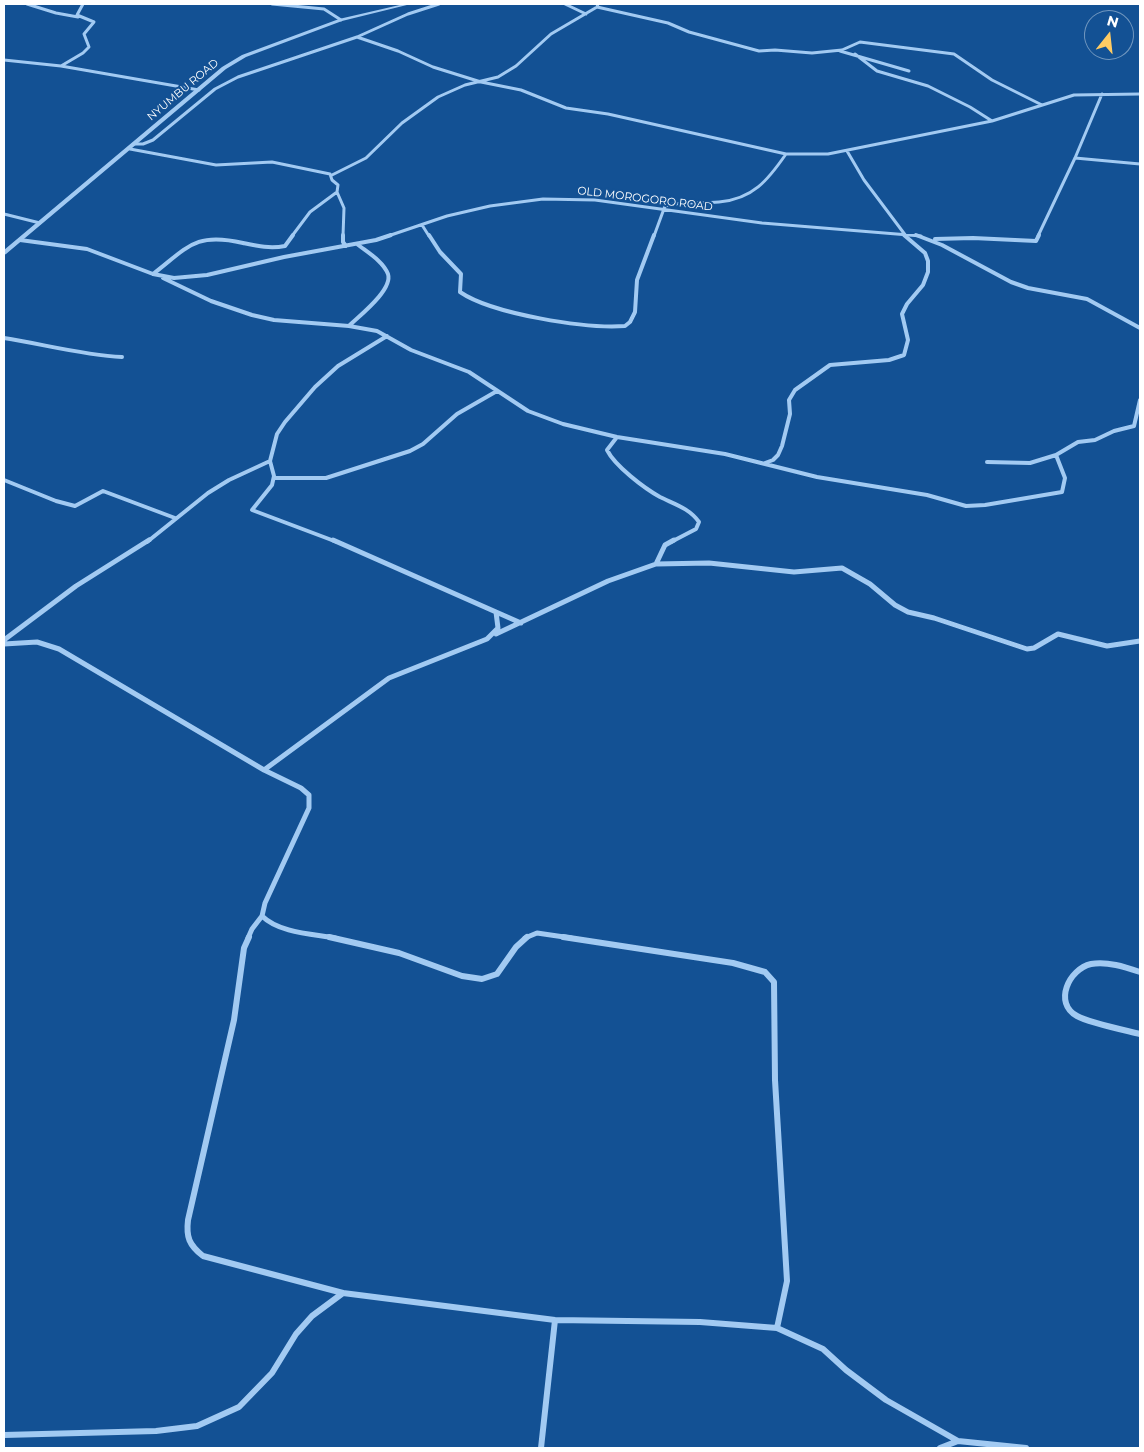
<!DOCTYPE html>
<style>
body{margin:0}
#map{position:relative;width:1144px;height:1452px;overflow:hidden;background:#135194;font-family:Montserrat,sans-serif}
canvas{display:block}
.frame{position:absolute;inset:0;border:5px solid #fff;pointer-events:none}
.north{position:absolute;left:1084px;top:10px;width:50px;height:50px;box-sizing:border-box;background:#135194;border:1px solid #7197bf;border-radius:50%;rotate:16deg;font-size:14px;font-weight:700;line-height:20px;text-align:center;color:#fff}
.north::after{content:'';display:block;margin:auto;width:18px;height:22px;background:#ffcb63;clip-path:polygon(50% 0,100% 100%,50% 72%,0 100%)}
</style>
<div id="map">
<canvas width="1144" height="1452"></canvas>
<div class="frame"></div>
<div class="north">N</div>
</div>
<script>
const ctx = document.querySelector('canvas').getContext('2d');
ctx.lineJoin = 'round';
function trace(path, color, width, dash) { ctx.strokeStyle = color; ctx.lineWidth = width; ctx.lineCap = dash ? 'butt' : 'round'; ctx.setLineDash(dash || []); ctx.stroke(path); }
function fill(path, color) { ctx.fillStyle = color; ctx.fill(path, 'evenodd'); }
function write(font, color, halo, rows, align = 'center') {
  ctx.font = font + ' Montserrat,sans-serif'; ctx.lineWidth = 4; ctx.setLineDash([]); ctx.textBaseline = 'middle'; ctx.strokeStyle = halo; ctx.fillStyle = color; for (const [text, x, y, turn = 0] of rows) {
    ctx.save(); ctx.translate(x, y); ctx.rotate((+turn || 0) * Math.PI / 180); ctx.textAlign = isNaN(turn) ? turn : align; if (halo) ctx.strokeText(text, 0, 0); ctx.fillText(text, 0, 0); ctx.restore();
  }
}
trace(new Path2D(`
 M27 4 56 13 78 17
 M272 4 324 9 341 20
 M565 4 586 14
 M597 7 668 23 689 32 759 51 775 50 812 53 842 50 860 42 954 54 992 80 1042 105
 M357 37 398 51 433 67 481 82 521 90 566 108 608 114 786 154
 M840 51 909 71
 M855 54 877 71 928 86 970 107 992 121
 M4 60 61 66 199 90
 M61 66 83 53 89 47 84 34 94 22 77 15 83 4
 M135 144H143L153 140 215 89 238 77 357 37 408 14 439 4
 M130 149 216 165 272 162 330 174 332 180 338 185 337 192 344 208 343 236
 M847 151 864 180 906 236
 M1075 158 1140 164
 M332 175 366 158 402 123 438 97 465 85 498 77 516 66 551 34 597 7 598 4
 M4 214 40 223
 M422 225 429 236
 M292 236 310 212 337 192
 M388 236 447 216 490 206 543 199 595 200 762 223 921 236
 M654 236 665 206C683 201 701 204 719 202 753 199 768 180 786 154H828L992 121 1074 95 1140 94
 M1038 236 1075 158 1102 94`), '#a2caf2', 3);
trace(new Path2D(`
 M343 235V242L346 246
 M429 235 440 252 461 274 460 292C492 314 586 329 625 326L630 322 635 312 637 280 654 235
 M916 235 942 245 1011 282 1028 288 1087 299 1140 328
 M935 239 973 238 1036 241 1039 235
 M20 240 87 249 153 274 174 278 207 275 284 257 376 240 391 235
 M153 274C188 247 195 232 243 243 257 246 270 249 285 246L293 235
 M163 278 211 301 252 315 274 320 349 326 377 331 411 350 469 372 528 411 563 424 617 437 725 454 817 477 927 495 966 506 985 505 1062 492 1065 478 1056 455
 M349 326C359 316 393 290 388 274 383 261 367 252 357 244
 M4 338C43 344 82 355 122 357
 M617 437 607 450C615 466 644 488 660 497 674 504 689 508 699 522L696 529 671 542
 M987 462 1030 463 1056 455 1078 442 1095 440 1114 431 1134 426 1140 400
 M765 463 773 460 778 455 782 446 790 414 789 400 795 390 830 365 889 360 904 355 908 340 902 314 907 304 923 285 928 272V261L925 253 904 235
 M274 478H326L410 451 423 444 457 414 497 391
 M4 480 56 501 75 506 103 491 175 518
 M147 542 208 493 229 480 270 461
 M337 542 252 510 272 485 274 476 270 461 277 434 285 422 315 387 338 366 387 336`), '#a2caf2', 4);
trace(new Path2D(`
 M656 564 709 563 794 572 842 568 870 584 895 605 908 612 934 618 1027 649 1034 648 1058 634 1107 646 1140 641
 M496 612 521 623
 M496 634 608 581 656 564 665 545 674 540
 M4 640 76 586 149 540
 M4 644 37 642 59 649 264 770 301 788 309 795V808L265 903 262 916C279 933 313 934 335 938
 M264 770 389 678 487 639 498 628 496 612 333 540
 M248 938 252 929 262 916
 M525 938 537 933 571 938`), '#a2caf2', 5);
trace(new Path2D(`
 M249 937 244 948 234 1020 188 1220C186 1237 189 1245 203 1256L343 1293
 M329 937 399 953 462 976 482 979 497 974 516 947 527 937
 M563 937 733 963 765 972 774 982 775 1080 787 1281 777 1328
 M1140 972C1125 967 1107 961 1091 964 1069 969 1053 1003 1077 1016 1090 1023 1124 1030 1140 1034
 M4 1435 156 1431 197 1426 239 1407 272 1373 296 1334 312 1316 343 1293 555 1320 700 1322 777 1328 823 1349 846 1370 886 1400 958 1441
 M541 1448 555 1320
 M940 1448 958 1441 1026 1448`), '#a2caf2', 6);
fill(new Path2D(`
 M404 4H411L342 21 246 57 226 69 6 254 4 255V250L222 67 242 55 339 19Z`), '#a2caf2');
write('11px', '#fff', '#135194', [
 ["NYUMBU ROAD",183,90,-40],
 ["OLD MOROGORO ROAD",645,199,7]
]);
</script>
